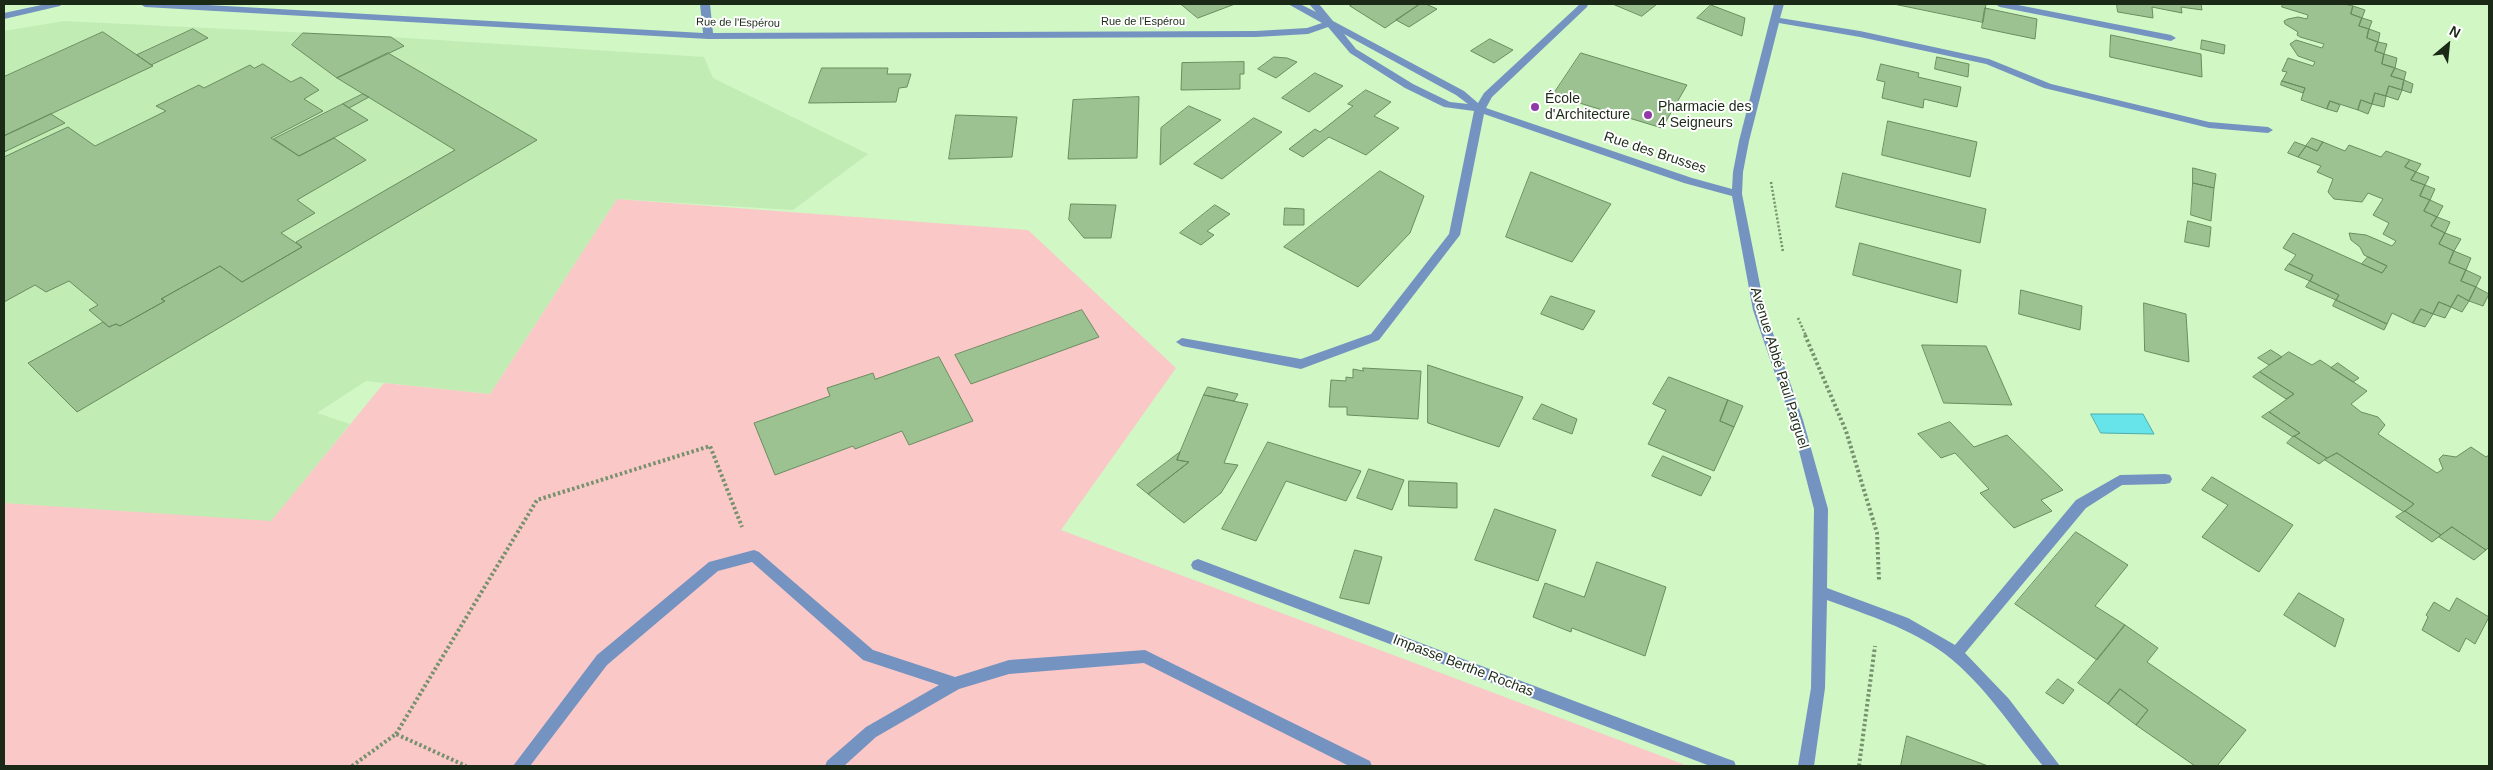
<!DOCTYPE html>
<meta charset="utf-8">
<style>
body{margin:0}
#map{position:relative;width:2493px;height:770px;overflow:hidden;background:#d0f7c4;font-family:Helvetica,sans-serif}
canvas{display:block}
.frame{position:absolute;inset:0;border:5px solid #1b2a17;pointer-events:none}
.north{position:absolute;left:2423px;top:20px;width:50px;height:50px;-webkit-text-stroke:4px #fff;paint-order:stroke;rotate:28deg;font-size:14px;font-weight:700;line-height:20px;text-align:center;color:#1b2a17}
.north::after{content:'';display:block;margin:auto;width:18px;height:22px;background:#1b2a17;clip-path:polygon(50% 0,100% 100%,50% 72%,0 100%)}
</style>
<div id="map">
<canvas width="2493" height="770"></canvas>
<div class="frame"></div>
<div class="north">N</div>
</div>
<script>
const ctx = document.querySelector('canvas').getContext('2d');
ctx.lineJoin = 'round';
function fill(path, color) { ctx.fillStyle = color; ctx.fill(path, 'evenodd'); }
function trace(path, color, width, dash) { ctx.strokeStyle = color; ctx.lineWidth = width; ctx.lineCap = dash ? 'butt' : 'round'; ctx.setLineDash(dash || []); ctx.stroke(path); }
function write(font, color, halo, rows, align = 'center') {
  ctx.font = font + ' Helvetica,sans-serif'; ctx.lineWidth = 4; ctx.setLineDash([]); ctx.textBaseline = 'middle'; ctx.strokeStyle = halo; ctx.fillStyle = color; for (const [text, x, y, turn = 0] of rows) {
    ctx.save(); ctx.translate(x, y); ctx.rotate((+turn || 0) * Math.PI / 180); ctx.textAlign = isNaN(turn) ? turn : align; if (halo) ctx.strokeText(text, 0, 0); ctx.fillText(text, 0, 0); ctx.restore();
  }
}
fill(new Path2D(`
 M64 21 391 37 704 57 713 78 868 154 793 210 617 199 490 394 366 381 317 413 350 424 271 522 4 503V31Z`), '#c1ecb4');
fill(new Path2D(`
 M617 199 1028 230 1176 368 1061 530 1688 766H4V503L271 521 384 383 490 394Z`), '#fbc8c8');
const water = new Path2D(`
 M2091 414H2143L2154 434 2101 433Z`);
fill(water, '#67e4e9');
trace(water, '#50acaa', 1);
const building = new Path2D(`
 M1181 4H1235L1198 18Z
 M1354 4H1420L1385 28 1350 6Z
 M1420 4H1426L1437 9 1409 27 1396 20Z
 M1613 4H1657L1642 16Z
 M1894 4H1986L1983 22Z
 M2117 4H2201L2202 10 2181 7 2182 13 2152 7 2153 18 2118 12Z
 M2283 4H2344L2353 6 2351 14 2362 18 2359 26 2369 29 2367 38 2378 42 2375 51 2384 54 2382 64 2395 68 2391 76 2404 80 2402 90 2389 86 2386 96 2375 93 2372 104 2361 100 2358 110 2330 101 2327 109 2301 100 2305 88 2282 81 2287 72 2282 71 2288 58 2313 66 2315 62 2298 56 2290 44 2296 40 2322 48 2324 44 2300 37 2297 35 2298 32 2285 24 2284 21 2288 19 2298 17 2307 19 2308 15 2282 7Z
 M1711 5 1745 18 1742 36 1697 18Z
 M2353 6 2365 10 2362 18 2351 14Z
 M1985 8 2037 19 2035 39 1982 28Z
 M2362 18 2372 21 2369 29 2359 26Z
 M193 29 208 38 151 65 137 55Z
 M2369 29 2380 33 2378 42 2367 38Z
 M103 32 153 66 4 136V77Z
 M303 33 391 37 404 46 337 78 292 45Z
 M2111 35 2201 54 2202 77 2110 57Z
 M1490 39 1513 50 1494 63 1471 51Z
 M2202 40 2225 45 2224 54 2201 49Z
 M2378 42 2387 44 2384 54 2375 51Z
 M388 53 537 140 77 412 28 363 103 322 109 327 116 324 120 326 165 301 161 299 220 266 242 282 302 247 296 242 455 150 337 78Z
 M1581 53 1687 85 1662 128 1553 95Z
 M2384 54 2397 58 2395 68 2382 64Z
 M1274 57 1287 58 1297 62 1276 78 1258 69Z
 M1937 57 1969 64 1968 77 1935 69Z
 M1244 62V74H1240V89L1181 90 1182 63Z
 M263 64 291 82 301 77 319 90 304 99 323 111 271 138 299 156 334 138 366 160 297 200 315 213 281 233 302 247 242 282 220 266 161 299 165 301 120 326 116 324 109 327 89 310 98 305 69 281 46 292 35 285 4 302V157L68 127 95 146 166 111 156 106 199 85 204 88 250 65 254 68Z
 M1881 64 1919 73 1918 77 1961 87 1957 107 1924 99 1923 108 1882 98 1885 82 1877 80Z
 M822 68H888L887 74H911L907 87 899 88 896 102 809 103Z
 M2395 68 2406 72 2404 80 2391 76Z
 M1315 73 1343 86 1309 112 1282 98Z
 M2404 80 2413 84 2411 93 2402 90Z
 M2282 81 2305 88 2303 93 2281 85Z
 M2389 86 2402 90 2398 100 2386 96Z
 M1366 90 1391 102 1374 116 1399 128 1366 155 1329 137 1303 157 1289 149 1315 129 1320 132 1353 106 1348 104Z
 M2375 93 2386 96 2384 107 2372 104Z
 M363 94 369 97 349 108 343 104Z
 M1139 97 1137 158 1068 159 1073 100Z
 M2361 100 2372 104 2368 114 2358 110Z
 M2330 101 2340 105 2337 112 2327 109Z
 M343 104 368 120 299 156 274 139Z
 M1189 106 1221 120 1160 165 1161 128Z
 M51 114 65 123 4 152V136Z
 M956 115 1017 117 1012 157 949 159Z
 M1254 118 1282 132 1222 179 1194 164Z
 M1888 121 1977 142 1970 177 1882 155Z
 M2312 138 2323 142 2317 151 2306 146Z
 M2295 142 2306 146 2298 157 2288 153Z
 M2323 142 2345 151 2349 145 2381 157 2386 151 2410 160 2405 167 2416 172 2411 180 2425 185 2420 196 2430 200 2424 211 2437 217 2431 226 2445 233 2439 244 2454 251 2449 263 2466 270 2461 281 2476 287 2469 301 2458 295 2451 307 2439 302 2433 314 2421 309 2413 323 2392 313 2387 324 2336 300 2339 295 2310 281 2313 275 2289 264 2296 255 2283 248 2293 233 2382 273 2387 266 2364 255 2360 247 2351 240 2349 233 2366 235 2392 246 2396 241 2383 234 2389 223 2373 215 2383 199 2368 193 2362 202 2334 199 2328 192 2333 179 2317 172 2321 166 2298 157 2306 146 2317 151Z
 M2410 160 2421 164 2416 172 2405 167Z
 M2193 168 2216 174 2214 188 2193 183Z
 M1380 171 1424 196 1410 233 1358 287 1284 247Z
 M1531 172 1611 204 1572 262 1506 237Z
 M2416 172 2429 177 2425 185 2411 180Z
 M1843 173 1986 209 1980 243 1836 207Z
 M2193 183 2214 188 2211 221 2191 215Z
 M2425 185 2435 189 2430 200 2420 196Z
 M2430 200 2443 206 2437 217 2424 211Z
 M1071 204 1116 205 1111 238H1084L1069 220Z
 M1215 205 1230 214 1207 231 1214 235 1201 245 1180 233Z
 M1285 208 1304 209V225H1284Z
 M2437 217 2450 222 2445 233 2431 226Z
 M2188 221 2211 227 2209 247 2185 242Z
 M2445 233 2461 239 2454 251 2439 244Z
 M1860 243 1961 270 1957 303 1853 275Z
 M2454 251 2471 258 2466 270 2449 263Z
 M2368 257 2387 266 2382 273 2362 264Z
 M2289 264 2313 275 2310 281 2285 270Z
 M2466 270 2481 277 2476 287 2461 281Z
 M2310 281 2339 295 2336 300 2306 287Z
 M2476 287 2489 294 2483 306 2469 301Z
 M2021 290 2082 306 2080 330 2019 314Z
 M2458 295 2469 301 2462 312 2451 307Z
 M1551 296 1595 311 1583 330 1541 314Z
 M2336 300 2387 324 2384 330 2333 306Z
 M2439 302 2451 307 2445 318 2433 314Z
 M2144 303 2186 314 2189 362 2145 351Z
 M2421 309 2433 314 2425 327 2413 323Z
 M1082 310 1099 337 971 384 955 355Z
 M1922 345 1986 346 2012 405 1944 403Z
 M2271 350 2282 357 2269 365 2258 358Z
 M2289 352 2312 365 2320 360 2367 391 2351 404 2361 412 2378 417 2385 425 2378 434 2437 473 2443 469 2439 459 2443 455 2456 457 2471 447 2486 457 2489 455V547L2486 550 2452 527 2441 535 2405 511 2414 504 2337 453 2327 458 2294 436 2300 433 2269 412 2294 394 2260 372Z
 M939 357 973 421 909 445 902 431 855 449 853 446 775 475 754 423 830 396 827 388 873 373 875 379Z
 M2338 363 2359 378 2353 382 2331 368Z
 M1428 365 1523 397 1499 447 1428 423Z
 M1363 368 1421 371 1418 419 1347 415V407H1329L1331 380 1346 381V377L1353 378V369L1363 371Z
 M2260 372 2294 394 2286 399 2253 377Z
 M1669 377 1728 400 1720 421 1734 427 1714 471 1648 444 1666 410 1653 404Z
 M1208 387 1238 394 1234 401 1204 395Z
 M1204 395 1248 404 1224 463 1238 465 1221 493 1184 523 1148 494 1189 462 1177 460Z
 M1728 400 1743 406 1734 427 1720 421Z
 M1542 404 1577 419 1572 434 1533 419Z
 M2269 412 2300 433 2293 437 2262 417Z
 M1950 422 1974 447 2007 435 2063 490 2041 500 2052 511 2014 528 1980 493 1989 489 1955 453 1941 458 1918 434Z
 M2294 436 2327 458 2319 464 2287 443Z
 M1268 442 1361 471 1346 501 1286 481 1256 541 1222 529Z
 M1180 452 1177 460 1189 462 1148 494 1137 485Z
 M2337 453 2414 504 2404 512 2325 460Z
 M1663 456 1711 477 1701 496 1652 476Z
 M1369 469 1404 480 1392 510 1357 498Z
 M2212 477 2293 525 2259 572 2202 537 2228 505 2202 490Z
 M1409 481 1457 483V508L1409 506Z
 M1495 509 1556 530 1538 581 1475 560Z
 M2405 511 2441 535 2432 542 2396 517Z
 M2452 527 2486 550 2474 560 2439 537Z
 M2076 532 2128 565 2095 606 2125 625 2097 660 2015 604Z
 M1355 550 1382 557 1369 604 1340 598Z
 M1597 562 1666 587 1645 656 1572 628 1571 632 1533 617 1545 583 1584 597Z
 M2299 593 2344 619 2335 647 2284 615Z
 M2457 598 2489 617 2475 644 2466 638 2459 652 2422 630 2428 617 2426 615 2434 602 2449 611Z
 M2125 625 2158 648 2147 662 2246 730 2217 766H2195L2136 725 2148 710 2120 689 2108 704 2078 683Z
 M2058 679 2074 690 2063 704 2046 693Z
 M2120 689 2148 710 2136 725 2108 704Z
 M1907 736 1988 766H1901Z`);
fill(building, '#9dc292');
trace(building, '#6a8d5f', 1);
trace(new Path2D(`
 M1771 182 1783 252
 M1798 318 1806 336`), '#76916e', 2.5, [2, 2]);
trace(new Path2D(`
 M1805 335 1846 431 1877 533 1879 580
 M396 734 537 500 710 446 742 527
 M352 766 396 734 466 766
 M1859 766 1875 646`), '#76916e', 4, [2.5, 2.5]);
fill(new Path2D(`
 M46 4H62L60 6 4 19V13Z
 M140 4H190L703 33 700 4H710L713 33 1256 31 1307 28 1322 23 1288 4H1300L1316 12 1309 4H1319L1333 21 1464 91 1478 103 1484 93 1580 4H1588L1587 7 1492 97 1486 108 1692 178 1732 189 1733 172 1739 141 1774 4H1784L1780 18 1860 31 1989 59 2051 84 2209 122 2268 127 2273 130 2268 133 2209 128 2044 88 1986 64 1860 37 1779 23 1749 141 1743 172 1742 194 1765 310 1803 420 1828 509 1827 588 1908 618 1955 645 2076 500 2120 475 2165 474 2170 475 2172 479 2170 483 2165 484 2122 485 2086 508 1965 653 2009 699 2060 766H2043C2012 728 1984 684 1945 654 1910 628 1867 615 1827 600L1825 688 1814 766H1798L1811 688 1814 509 1791 420 1753 310 1732 196 1684 183 1484 114 1460 235 1379 340 1301 369 1182 346 1176 342 1182 338 1301 359 1371 334 1449 234 1474 111 1444 107 1405 88 1350 53 1328 27 1308 34 1256 37 708 39 145 7ZM1344 34 1456 95 1468 104 1450 102 1413 84 1356 49Z
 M1995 4H2013L2171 35 2176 38 2171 41 2000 7Z
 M754 550 759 552 873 650 955 677 1009 660 1145 650 1370 761 1372 766H1349L1144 663 1009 674 959 689 876 737 844 766H825L827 761 866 727 939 685 863 660 752 562 718 571 607 665 530 766H513L597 655 709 562Z
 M1198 559 1728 759 1734 761 1736 766H1710L1193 569 1191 565 1193 561Z`), '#7493c0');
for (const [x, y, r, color] of [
 [1535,107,5,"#9039a7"],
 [1648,115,5,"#9039a7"]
]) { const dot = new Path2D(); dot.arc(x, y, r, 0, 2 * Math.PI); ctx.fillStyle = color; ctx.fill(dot); trace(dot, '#fff', 2); }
write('11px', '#1b2a17', '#fff', [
 ["Rue de l'Espérou",1143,22],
 ["Rue de l'Espérou",738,23,1]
]);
write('14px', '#1b2a17', '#fff', [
 ["École",1545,99],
 ["d'Architecture",1545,115],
 ["Pharmacie des",1658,107],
 ["4 Seigneurs",1658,123]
], 'left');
write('14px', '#1b2a17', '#fff', [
 ["Rue des Brusses",1655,153,18],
 ["Avenue Abbé Paul Parguel",1779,368,73],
 ["Impasse Berthe Rochas",1463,666,21]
]);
</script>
